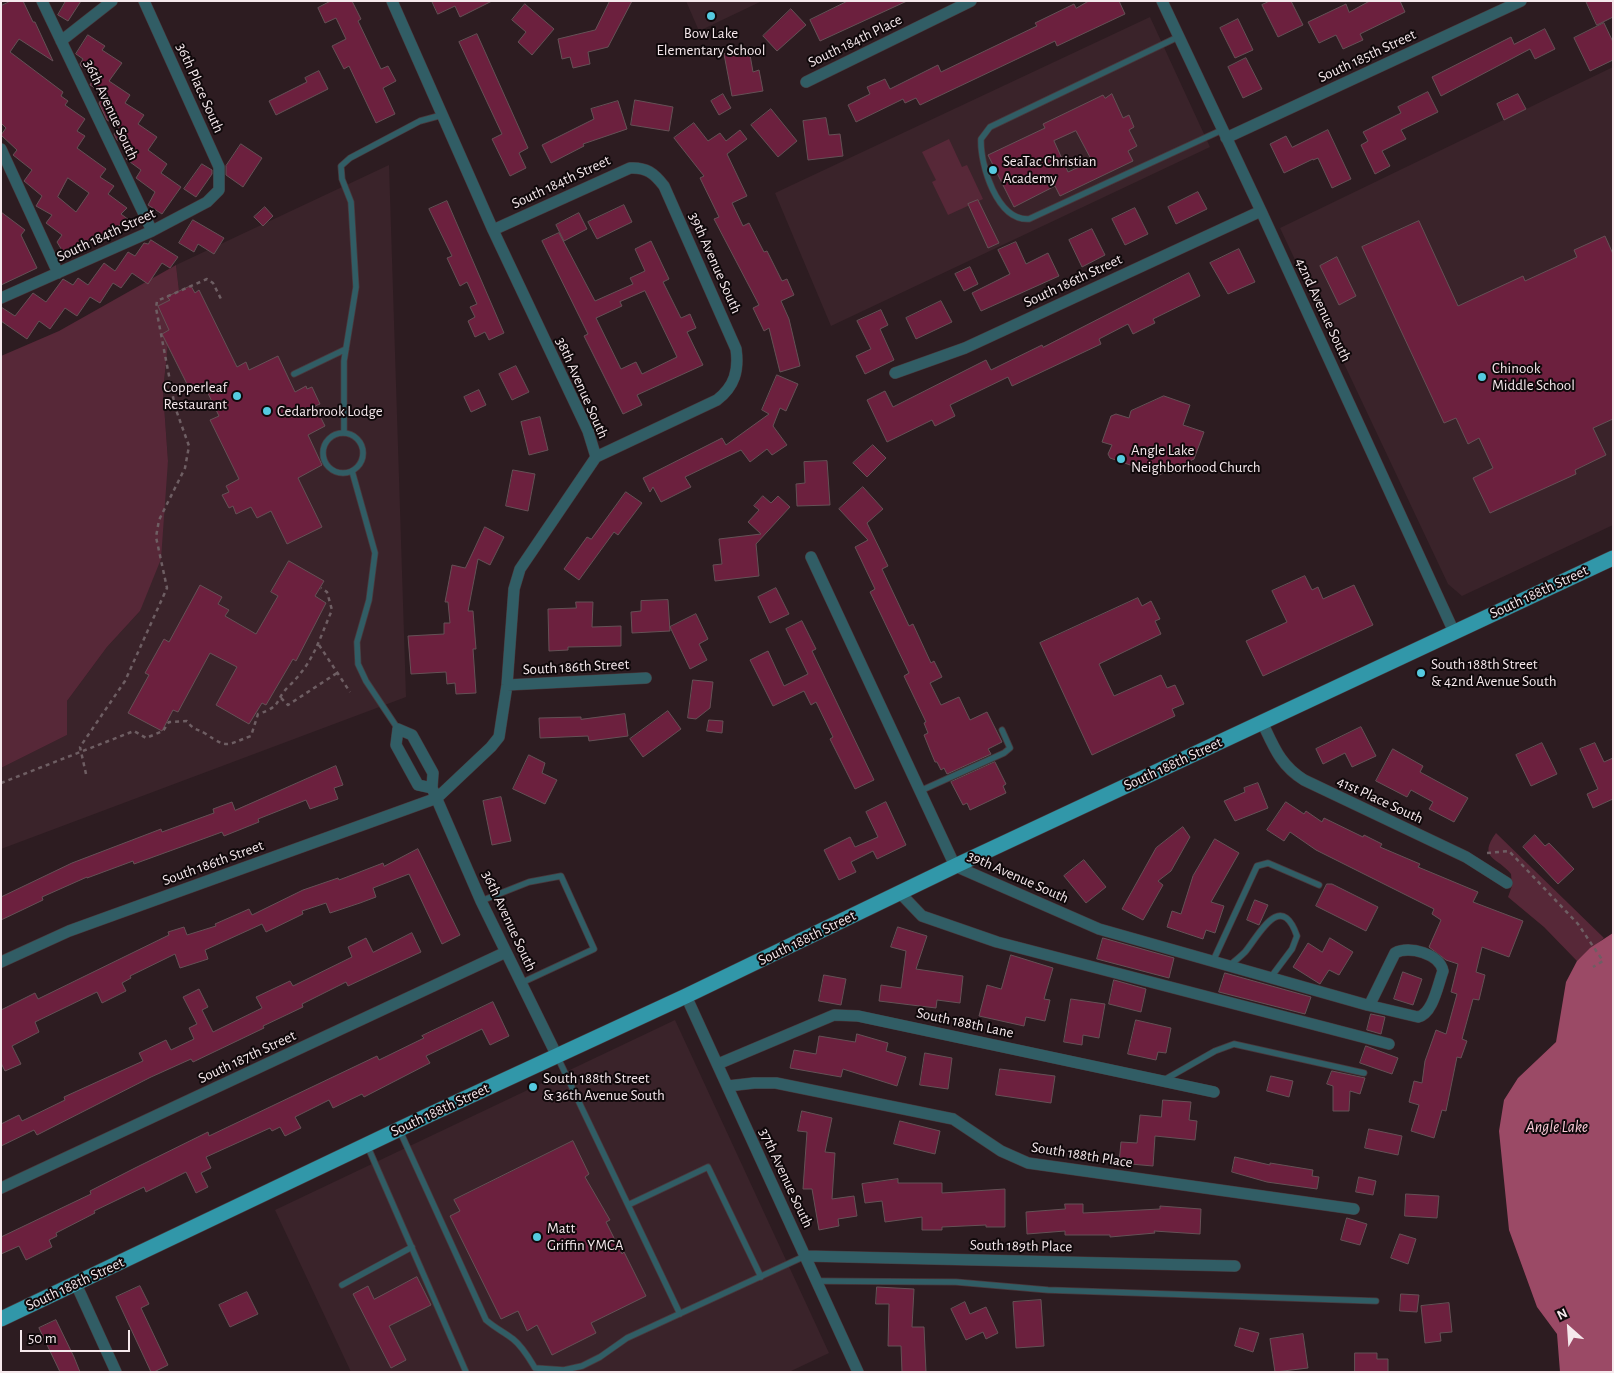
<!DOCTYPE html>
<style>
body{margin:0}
#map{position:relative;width:1614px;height:1373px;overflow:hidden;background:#2d1c21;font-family:"Alegreya Sans",sans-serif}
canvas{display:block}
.frame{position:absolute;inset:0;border:2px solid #f5e8ec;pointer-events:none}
.north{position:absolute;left:1544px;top:1303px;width:50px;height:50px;-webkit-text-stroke:4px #10090b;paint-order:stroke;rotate:334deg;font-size:14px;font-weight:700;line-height:20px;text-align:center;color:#f5e8ec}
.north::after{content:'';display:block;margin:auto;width:18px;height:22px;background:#f5e8ec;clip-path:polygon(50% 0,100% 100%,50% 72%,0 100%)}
.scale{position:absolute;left:20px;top:1330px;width:110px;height:22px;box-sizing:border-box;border:2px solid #f5e8ec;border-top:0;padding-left:6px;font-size:15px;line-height:18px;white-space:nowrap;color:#f5e8ec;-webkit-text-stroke:4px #10090b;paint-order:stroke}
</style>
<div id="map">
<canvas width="1614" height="1373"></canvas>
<div class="frame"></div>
<div class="north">N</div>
<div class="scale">50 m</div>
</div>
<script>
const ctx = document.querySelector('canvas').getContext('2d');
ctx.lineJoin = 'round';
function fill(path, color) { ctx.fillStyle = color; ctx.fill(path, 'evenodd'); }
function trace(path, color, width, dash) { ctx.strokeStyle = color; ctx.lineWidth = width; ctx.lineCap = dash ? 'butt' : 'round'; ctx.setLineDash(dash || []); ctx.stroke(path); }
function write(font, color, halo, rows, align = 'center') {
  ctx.font = font + ' "Alegreya Sans",sans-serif'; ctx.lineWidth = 4; ctx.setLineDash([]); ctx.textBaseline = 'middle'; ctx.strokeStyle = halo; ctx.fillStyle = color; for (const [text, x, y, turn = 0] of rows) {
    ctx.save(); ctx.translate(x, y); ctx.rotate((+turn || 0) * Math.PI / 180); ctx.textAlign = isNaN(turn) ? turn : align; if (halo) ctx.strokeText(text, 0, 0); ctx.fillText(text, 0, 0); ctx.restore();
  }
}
fill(new Path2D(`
 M686 1H762L699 31Z
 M1150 17 1210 147 831 326 775 193Z
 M1613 67V525L1462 596 1448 584 1280 228Z
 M389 165 406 697 1 849V768L67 735V701L107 647 140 611 168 461 163 391 168 344 182 316 176 265Z
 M675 1020 829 1353 789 1372H351L275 1210Z`), '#3a232a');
fill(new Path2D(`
 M949 139 962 167 967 165 983 199 948 215 932 182 936 180 922 152Z
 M176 265 182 316 168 344 163 391 168 461 161 559 140 611 107 647 67 701V735L1 768V356L59 331Z
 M1496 833 1604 938 1577 961 1544 927 1508 897 1512 886 1511 874C1498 857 1477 859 1496 833Z`), '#572838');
fill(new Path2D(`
 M1613 933V1372H1560L1557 1334 1537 1307 1509 1230 1499 1131 1504 1100 1518 1078 1556 1042 1566 982 1577 961 1590 948Z`), '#9b4a66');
const building = new Path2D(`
 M11 1H23L33 22H35L53 61 19 39 10 52 63 92 61 96 68 101 65 105 85 119 77 131 85 136 77 148 106 169 100 177 114 186 108 194 127 208 121 214 129 220 60 259 63 252 57 242 62 235 46 223 52 215 36 206 42 196 24 181 32 170 13 155 17 150 1 135 6 128 1 123V6ZM68 178 89 193 76 212 58 197Z
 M66 1H81L68 21 58 15Z
 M331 1H352L361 19 358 21 381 69 388 66 396 81 383 88 395 114 376 123 349 66 344 69 332 46 346 39 336 18 325 23 318 8Z
 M432 1H492L460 17 455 6 438 14Z
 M610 1H632L608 47 588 52 590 64 573 68 570 57 562 59 558 39 595 30Z
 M848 1H907L820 41 810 20Z
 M1089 1H1119L1125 14 1057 46 1055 41 920 105 916 98 905 103 903 99 856 122 848 105 870 94 867 87 885 79 890 89 938 65 941 72 1037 26 1035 23 1074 4 1076 8Z
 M1270 1H1291L1303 25 1278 37 1262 5Z
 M1370 1H1400L1405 12 1360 34 1363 40 1343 49 1336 35 1319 43 1308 22 1346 4 1349 12Z
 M1586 1H1613V17L1597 25Z
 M525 4 554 29 532 55 518 42 526 32 512 20Z
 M791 9 806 25 777 51 763 36Z
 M1238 19 1253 50 1235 58 1220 28Z
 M1604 23 1613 42V60L1590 71 1574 38Z
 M1545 29 1555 49 1535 59 1530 49 1441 96 1432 77 1511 37 1514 44Z
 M477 34 528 148 519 153 526 168 510 176 492 139 502 134 459 42Z
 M88 35 105 46 102 50 122 63 109 81 130 95 125 103 144 115 138 124 157 137 148 150 167 164 161 173 181 187 162 214 148 205 155 192 136 178 141 170 126 159 132 150 117 140 114 134 119 127 107 120 99 103 105 94 90 85 95 75 81 66 80 64 83 59 76 54Z
 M749 49 753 72 759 70 763 91 732 96 724 54Z
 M1246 58 1262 89 1243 98 1228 67Z
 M319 71 328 89 276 115 269 101 307 82 305 78Z
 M1428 92 1438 112 1401 130 1406 139 1382 151 1390 166 1375 174 1361 145 1368 141 1363 132 1401 113 1398 107Z
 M723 94 731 108 719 115 711 101Z
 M1112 94 1123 118 1129 115 1134 127 1129 130 1137 146 1128 151 1133 161 1060 196 1055 186 1014 207 988 155 1045 128 1043 124 1103 95 1105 98ZM1076 131 1092 161 1068 172 1054 141Z
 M1518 94 1526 109 1504 120 1497 104Z
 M635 100 673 107 669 131 631 125Z
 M618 101 627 129 583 144 584 146 551 163 542 145 594 119 591 109Z
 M771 109 797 141 778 157 751 125Z
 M826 118 829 135 840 134 843 156 808 160 803 121Z
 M694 123 708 141 720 133 726 141 740 130 747 139 727 154 747 196 732 203 743 226 749 223 764 252 767 251 782 281 787 279 794 295 781 301 789 319 800 366 780 372 769 328 764 331 753 308 759 305 714 219 719 217 700 178 704 176 674 138Z
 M1328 130 1351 179 1332 188 1318 158 1313 160V159L1284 173 1270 144 1286 136 1292 147Z
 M241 144 262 158 243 187 226 175V166Z
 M202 164 212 170V174L196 197 184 189Z
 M1198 192 1207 209 1176 224 1168 207Z
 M978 200 999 243 988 248 968 204Z
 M447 201 504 333 489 340 485 332 475 337 468 321 475 317 470 307 477 304 467 282 460 286 447 258 452 256 429 209Z
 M624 205 632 222 597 239 588 222Z
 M265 207 273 216 263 226 254 217Z
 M1135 208 1148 234 1125 245 1112 219Z
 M1 212 25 230 21 235 37 268 1 285Z
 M579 213 587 229 564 241 556 225Z
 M193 220 224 238 214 254 198 244 194 252 179 243Z
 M1419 221 1458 306 1523 276 1525 281 1577 257 1574 250 1605 236 1613 254V419L1593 428 1606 455 1575 470 1576 474 1490 513 1473 478 1493 468 1479 438 1468 444 1456 418 1444 423 1362 247Z
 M1092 229 1105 255 1082 267 1069 240Z
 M559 233 595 301 633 284 630 278 645 271 635 249 651 241 669 279 663 282 681 318 690 314 696 328 687 332 703 365 637 395 642 405 623 414 584 336 588 334 542 241ZM645 291 677 357 642 374 636 362 621 369 596 318 622 306 620 302Z
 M151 240 178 257 170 268 162 263 148 284 132 273 121 288 113 283 100 303 90 297 77 316 65 308 50 329 39 321 27 339 1 321V307L15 316 33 293 46 302 63 279 73 285 78 278 88 285 104 263 115 271 128 252 135 256 144 243 148 244Z
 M1016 242 1026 264 1048 253 1059 276 981 311 972 293 1010 274 998 250Z
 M1239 249 1255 282 1228 294 1210 263Z
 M1337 257 1356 296 1339 305 1320 266Z
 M970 267 978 284 964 291 955 274Z
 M1189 273 1200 296 1153 319 1155 323 1133 334 1128 324 1099 339 1101 344 1012 386 1008 377 950 405 955 416 935 426 932 420 887 442 867 400 885 391 893 407 986 360 991 370 1042 345 1043 347Z
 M191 286 195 293 199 290 237 367 246 362 249 370 278 356 295 392 306 386 307 389 312 387 320 404 315 406 325 426 308 435 322 465 298 478 322 527 287 544 271 511 257 518 251 507 236 514 233 506 229 508 222 495 229 492 226 486 239 479 210 420 219 416 203 383 190 390 162 334 169 330 158 306 170 300 167 297Z
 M941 301 952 322 916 339 906 318Z
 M881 310 888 325 880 329 894 360 865 374 856 356 871 349 857 321Z
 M516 366 529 392 512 400 499 374Z
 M777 375 798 384 786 411 780 408 773 426 787 445 772 455 767 449 750 462 741 450 685 477 691 487 661 502 653 487 650 492 643 478 722 438 726 445 769 414 762 410Z
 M479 390 486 405 471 412 464 397Z
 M1164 396 1190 405 1183 425 1204 432 1194 459 1159 475 1110 458 1108 454 1112 445 1102 442 1111 416 1116 414 1129 418 1131 411Z
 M540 417 548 450 529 455 521 422Z
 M873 445 886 458 867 477 853 463Z
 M827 461 830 505 797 506 796 484 805 483 804 462Z
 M513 470 535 474 528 511 506 506Z
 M863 487 883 509 867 523 888 566 882 569 909 626 913 624 931 663 934 661 942 677 930 683 941 705 959 697 970 720 987 712 1002 742 988 749 991 754 947 774 944 768 941 770 937 762H935L930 750 924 735 928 733 924 723 926 722 904 676 909 673 870 592 875 589 855 547 868 540 839 509Z
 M626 492 642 503 618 535 614 532 579 580 564 569 587 537 591 539Z
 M763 496 771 503 778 496 790 507 756 544 759 576 715 581 713 565 722 564 719 539 761 534 748 522 759 510 754 506Z
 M485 527 504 537 490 565 478 559 468 611H473L476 649H473L476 693 456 694 455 683 447 684 446 672 411 674 408 636 444 634V623H450L448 602H445L452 565 465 568Z
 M289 561 324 581 315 596 326 603 296 661 293 659 266 705 262 703 249 724 216 705 237 667 210 653 178 712 173 710 162 731 128 713 149 675 145 673 164 639 169 642 200 585 222 597 218 604 229 610 225 616 256 634 278 596 271 592Z
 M1305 576 1312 590 1318 587 1323 599 1354 585 1373 625 1263 676 1246 641 1287 622 1272 591Z
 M776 588 789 614 770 623 758 597Z
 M1138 598 1142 606 1151 601 1160 619 1155 621 1161 634 1099 664 1114 696 1161 675 1167 688 1175 685 1184 704 1172 709 1175 716 1092 755 1040 643Z
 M668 600 670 631 632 633 631 612 641 611V601Z
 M576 602H593L592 627 621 626V646L568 647V650L549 651 548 609 576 608Z
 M696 614 708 639 699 644 707 660 690 669 670 627Z
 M802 621 816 649 812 651 874 780 855 789 830 739 833 737 816 702 811 705 804 691 773 706 750 660 768 651 784 686 808 674 786 629Z
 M693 680 713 682 710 708 696 719 688 718Z
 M668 711 681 729 643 757 630 739Z
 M625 714 628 736 589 741 588 736 540 738 539 718 581 717V719Z
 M709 720 723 721 722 733 707 731Z
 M1361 727 1376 756 1352 767 1345 753 1323 764 1316 749Z
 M1542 743 1557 774 1531 786 1516 755Z
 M1595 743 1604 762 1613 758V799L1593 808 1587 794 1598 789 1580 749Z
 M1393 749 1423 766 1420 772 1468 798 1454 822 1429 809 1433 802 1411 790 1407 797 1376 781Z
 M529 755 545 763 542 773 557 780 545 804 513 789Z
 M995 762 1006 784 1003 786 1006 793 970 810 967 803 963 805 951 782Z
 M336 766 343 785 334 788 338 799 310 809 306 800 258 819 259 822 224 836 222 832 134 864 133 861 87 878V877L42 897 43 900 1 920V897L72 863 161 829 162 832 214 813 213 809 232 802 235 810Z
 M1258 783 1268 808 1235 821 1224 801 1245 792 1244 788Z
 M501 797 511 841 492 845 483 801Z
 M886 802 906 845 877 859 873 851 851 862 856 872 839 880 824 850 850 837 855 847 878 837 866 812Z
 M1286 802 1304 814 1306 811 1322 822 1324 818 1363 837 1364 835 1382 844 1380 847 1420 864 1418 867 1478 892 1473 902 1523 921 1509 957 1482 947 1476 972 1485 975 1479 1000 1473 999 1462 1039 1467 1041 1461 1058 1457 1057 1446 1111 1442 1110 1434 1138 1411 1131 1419 1105 1409 1102 1414 1081 1422 1083 1425 1061 1436 1030 1446 1034 1457 994 1451 992 1458 964 1446 960 1429 947 1441 920 1432 914 1434 909 1316 850 1290 832 1284 841 1267 830Z
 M1183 827 1190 837 1171 871 1158 881 1163 885 1143 920 1122 909 1156 848Z
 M1535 835 1545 846 1549 843 1574 869 1558 884 1523 847Z
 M1215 839 1239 853 1211 902 1224 906 1215 933 1206 930 1203 939 1167 927 1172 911 1181 914 1193 876Z
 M418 849 460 935 442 944 409 874 373 888 376 897 360 903 330 913 326 903 302 911 303 914 266 932 262 924 205 950 208 959 180 968 175 954 130 976 131 978 122 983 126 991 102 1003 97 992 35 1022 39 1032 12 1046 21 1064 5 1071 1 1063V1010L35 993 38 999 169 935 168 932 184 927 187 935 216 926 215 924 249 909 252 915 303 890 338 878 339 880 383 863 384 866Z
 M1084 860 1106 887 1086 903 1064 876Z
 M1327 884H1332L1378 907 1366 931 1316 906Z
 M1255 900 1268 905 1259 925 1247 920Z
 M898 927 927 936 916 969 963 976 960 1003 937 1000 936 1008 879 1001 881 985 901 988 906 951 891 947Z
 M412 933 421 952 348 986 346 982 302 1004 303 1007 263 1026 264 1028 193 1062 191 1059 151 1077 37 1135 34 1130 1 1146V1124L19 1115 22 1121 65 1100 64 1097 143 1061 139 1053 166 1040 171 1050 194 1039 189 1028 197 1024 183 997 199 989 208 1007 202 1010 213 1032 262 1008 256 997 290 981 293 986 352 957 348 947 366 938 373 952Z
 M1103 938 1174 958 1169 978 1097 959Z
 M1330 938 1353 952 1339 975 1329 970 1320 984 1293 967 1308 943 1322 952Z
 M1011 955 1053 968 1044 999 1050 1000 1045 1021 1026 1017 1024 1026 979 1016 987 985 1001 989Z
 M1403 972 1422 979 1413 1005 1394 999Z
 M1225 973 1311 997 1305 1014 1219 992Z
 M824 975 846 979 841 1005 819 1001Z
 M1114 980 1146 989 1141 1012 1109 1004Z
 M1071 999 1105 1004 1099 1038 1083 1035 1082 1045 1064 1042Z
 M493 1002 509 1036 490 1045 482 1029 426 1056 430 1063 364 1097 362 1094 333 1108 329 1100 295 1117 301 1128 285 1136 280 1127 272 1131 270 1128 206 1157 211 1168 201 1173 208 1187 196 1193 186 1172 146 1192 144 1187 94 1211 95 1213 56 1233 57 1236 49 1240 52 1247 26 1260 19 1246 1 1254V1237L91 1194 90 1191 135 1168 208 1132 209 1136 377 1056 379 1060 424 1038 422 1036Z
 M1371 1014 1385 1017 1381 1034 1367 1030Z
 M1136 1020 1171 1028 1166 1053 1158 1052 1156 1060 1128 1054Z
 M857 1034 888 1043 886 1051 906 1057 897 1086 843 1069 841 1077 790 1068 794 1050 816 1054 819 1036 855 1042Z
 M1366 1046 1398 1058 1392 1074 1360 1063Z
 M925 1053 952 1058 948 1089 920 1085Z
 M1000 1069 1055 1076 1051 1103 996 1095Z
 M1332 1071 1365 1078 1360 1094 1350 1091 1349 1111H1333V1086L1327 1084Z
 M1271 1076 1293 1081 1289 1097 1267 1091Z
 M1163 1100 1191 1102 1189 1120 1197 1121 1195 1140 1155 1136 1153 1166 1119 1163 1121 1142 1137 1143 1140 1115 1161 1117Z
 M802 1111 832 1118 825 1152 835 1153 832 1199 854 1196 857 1216 838 1219 839 1226 819 1230 812 1189H803L807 1132 798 1131Z
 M900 1121 940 1131 935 1154 894 1144Z
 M1369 1129 1402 1136 1398 1155 1365 1148Z
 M573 1141 589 1174 585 1177 610 1220 606 1222 622 1254 624 1252 646 1296 591 1323 596 1333 552 1355 537 1325 527 1331 518 1311 501 1319 450 1216 460 1211 454 1200Z
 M1235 1157 1270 1165V1163L1313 1170 1312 1176 1319 1177 1317 1189 1267 1182 1232 1172Z
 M1359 1177 1376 1181 1373 1195 1356 1192Z
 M898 1179V1183H942V1193L1005 1189V1227H986V1225L942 1227V1230H922V1217L885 1222 882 1201 865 1203 862 1184Z
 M1406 1194 1439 1196 1437 1218 1405 1216Z
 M1065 1204H1083V1213L1160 1209V1206L1201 1209 1200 1234 1154 1231 1155 1233 1110 1237V1235H1065V1231L1027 1234 1026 1212 1065 1209Z
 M1347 1218 1367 1224 1360 1245 1341 1240Z
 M1400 1234 1416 1239 1408 1264 1391 1258Z
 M417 1277 431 1305 389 1326 406 1360 391 1368 353 1294 368 1286 374 1299Z
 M140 1286 149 1304 141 1308 168 1365 154 1372H151L116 1297Z
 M877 1287 914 1289 912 1327H924L926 1372H902L901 1346H888L889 1304H876Z
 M247 1292 258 1314 230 1327 219 1305Z
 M1401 1294 1419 1295 1417 1312 1400 1311Z
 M1041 1300 1044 1346 1016 1348 1013 1302Z
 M965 1302 970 1314 986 1307 998 1333 986 1339 983 1332 966 1340 951 1309Z
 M1449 1303 1452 1332 1440 1333 1441 1341 1425 1343 1421 1306Z
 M56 1320 74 1357 80 1372H60L39 1328Z
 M1240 1328 1259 1333 1253 1352 1235 1346Z
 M1303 1334 1308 1368 1275 1372 1270 1339Z
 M1355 1353H1377V1359H1388V1372H1355Z`);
fill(building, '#6c203e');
trace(building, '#655156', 1);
const service = new Path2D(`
 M1178 37 990 127 981 139C980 165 997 221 1029 219L1222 130
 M294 374 346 349
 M344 432V361L356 287 351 202 342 179 341 166 350 158 420 121 442 115
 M323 453a20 20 0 1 1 40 0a20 20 0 1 1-40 0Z
 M352 471 375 553 369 600 357 642 358 664 366 681 398 729
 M920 791 1004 753 1010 748 1002 730
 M481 901 529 882 561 876 594 949 521 983
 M1213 961 1257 866 1268 863 1319 885
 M1230 965C1235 961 1240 957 1245 952 1259 935 1281 890 1297 936L1292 949 1271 977
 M557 1056 680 1314
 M1164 1080 1215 1051 1234 1044 1364 1073
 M399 1129 486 1320C495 1328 504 1332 513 1339 523 1347 529 1358 535 1368L564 1370 582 1366 600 1357 627 1338 805 1256
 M367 1145 466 1372
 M628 1205 708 1167 761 1277
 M816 1281 956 1282 1048 1290 1376 1301
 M342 1285 412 1247`);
const minor = new Path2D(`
 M42 1 152 231
 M392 1 493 230 588 431 596 457
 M1162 1 1261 211 1454 632
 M61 41 112 1
 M806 82 971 1
 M1226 138 1521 1
 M1 149 58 273
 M493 230 630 168C646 167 654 173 664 186L736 349C739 370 735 386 717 400L596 457
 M1 298 152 231 207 202 219 190V167L144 1
 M895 373 965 348 1261 211
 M811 557 955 866 1099 929 1367 1005 1370 1004 1395 953C1409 945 1440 954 1443 971 1438 984 1433 1014 1418 1017L1367 1005
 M507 685 646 678
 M1262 722C1274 747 1280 765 1304 780L1466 857 1507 883
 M398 729 412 735 433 773 432 788 418 785 396 745Z
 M432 788 481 901 557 1056
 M900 893 922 916 997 942 1389 1044
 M1 962 69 931 437 798 491 747 499 737 507 685 514 589 520 569 596 457
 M686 996 858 1372
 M718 1064 834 1015 858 1016 1214 1092
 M728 1086 754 1083H776L953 1119 1001 1151 1028 1163 1354 1209
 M1 1188 506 952
 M805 1256 1235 1266
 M76 1284 116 1372`);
const primary = new Path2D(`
 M1 1319 429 1115 686 996 955 866 1613 558`);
trace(service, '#49393d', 7);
trace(minor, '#49393d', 12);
trace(primary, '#49393d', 16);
trace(new Path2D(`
 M319 645 350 692
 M281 698 288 705 337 673
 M86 774 80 747 125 681 167 588 156 537 159 520 185 468 189 446 175 407 156 308 157 301 207 279 213 283 221 299
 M1 783 134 731 146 738 163 731 169 722 187 721C195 732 197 728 206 734 228 749 226 745 251 736L258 714C283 706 274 701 288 687 314 662 318 642 332 610L327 592 321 588
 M1487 853 1509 851 1578 924 1603 961 1593 967`), '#6e5e63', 2.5, [4, 4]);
trace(service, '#315d65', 5.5);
trace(minor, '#315d65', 11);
trace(primary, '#3197a9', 15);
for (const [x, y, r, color] of [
 [711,16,5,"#55cae0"],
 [993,170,5,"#55cae0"],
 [1482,377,5,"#55cae0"],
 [237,396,5,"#55cae0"],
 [267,411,5,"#55cae0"],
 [1121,459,5,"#55cae0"],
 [1421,673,5,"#55cae0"],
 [533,1087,5,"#55cae0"],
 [537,1237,5,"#55cae0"]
]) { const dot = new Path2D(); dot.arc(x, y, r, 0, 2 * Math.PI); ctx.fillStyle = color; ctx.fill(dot); trace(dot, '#10090b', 2); }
write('15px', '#f5e8ec', '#10090b', [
 ["Bow Lake",711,33,"center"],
 ["Elementary School",711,50,"center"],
 ["SeaTac Christian",1003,161],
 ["Academy",1003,178],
 ["Chinook",1492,368],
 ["Middle School",1492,385],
 ["Copperleaf",227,387,"right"],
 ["Restaurant",227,404,"right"],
 ["Cedarbrook Lodge",277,411],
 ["Angle Lake",1131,450],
 ["Neighborhood Church",1131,467],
 ["South 188th Street",1431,664],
 ["& 42nd Avenue South",1431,681],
 ["South 188th Street",543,1078],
 ["& 36th Avenue South",543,1095],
 ["Matt",547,1228],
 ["Griffin YMCA",547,1245]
], 'left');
write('15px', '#f5e8ec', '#10090b', [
 ["South 184th Place",855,41,-26],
 ["South 185th Street",1367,56,-25],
 ["36th Place South",200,88,66],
 ["36th Avenue South",111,110,65],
 ["South 184th Street",561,182,-25],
 ["South 184th Street",106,235,-25],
 ["39th Avenue South",715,263,66],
 ["South 186th Street",1073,281,-25],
 ["42nd Avenue South",1323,310,65],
 ["38th Avenue South",582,388,66],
 ["South 188th Street",1539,592,-25],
 ["South 186th Street",576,667,-3],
 ["South 188th Street",1173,764,-25],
 ["41st Place South",1380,800,25],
 ["South 186th Street",213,863,-20],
 ["39th Avenue South",1018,877,24],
 ["36th Avenue South",509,921,65],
 ["South 188th Street",807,938,-26],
 ["South 188th Lane",965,1023,12],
 ["South 187th Street",247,1057,-25],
 ["South 188th Street",440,1110,-25],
 ["South 188th Place",1082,1155,9],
 ["37th Avenue South",786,1178,65],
 ["South 189th Place",1021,1246,1],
 ["South 188th Street",75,1284,-25]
]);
write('italic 16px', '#fbcbd8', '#10090b', [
 ["Angle Lake",1557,1127]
]);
</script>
